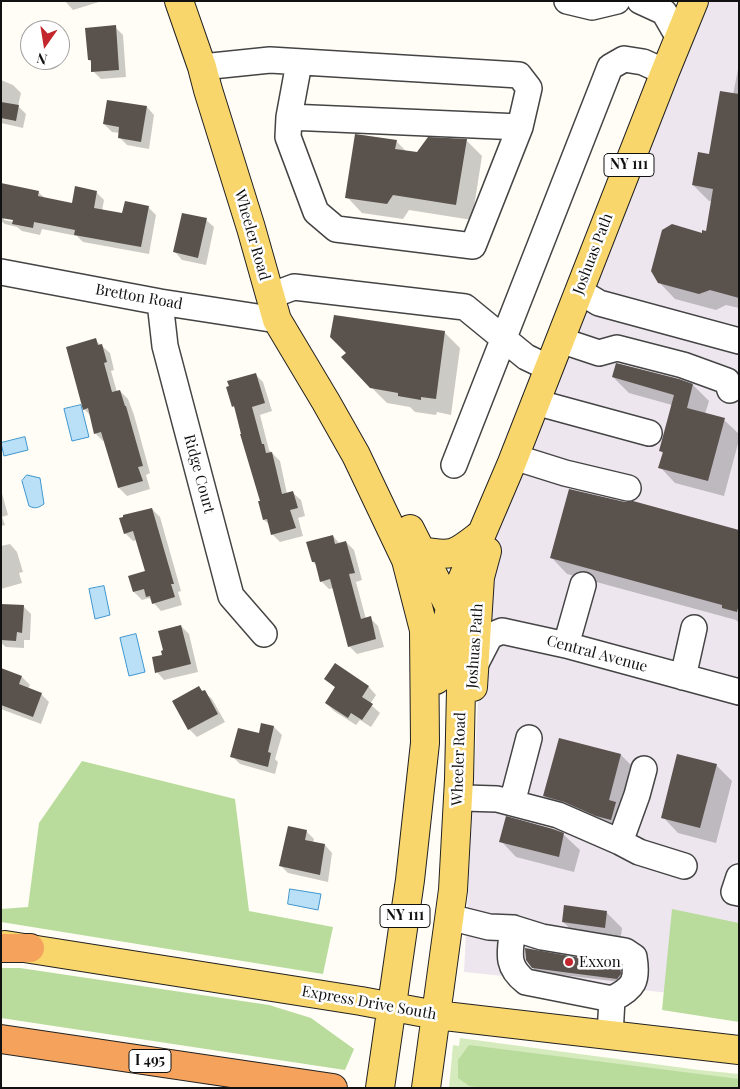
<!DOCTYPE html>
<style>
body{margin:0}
#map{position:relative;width:740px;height:1089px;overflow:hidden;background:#fffdf5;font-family:"Playfair Display",serif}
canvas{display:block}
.frame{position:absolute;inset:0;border:2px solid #111;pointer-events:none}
.north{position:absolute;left:20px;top:20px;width:50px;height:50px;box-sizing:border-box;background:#fff;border:1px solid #a0a0a0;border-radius:50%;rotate:193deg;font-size:14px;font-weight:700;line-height:20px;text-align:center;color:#111}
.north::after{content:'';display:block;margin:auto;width:18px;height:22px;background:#c4262e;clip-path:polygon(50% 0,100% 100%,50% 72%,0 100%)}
</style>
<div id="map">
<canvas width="740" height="1089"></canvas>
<div class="frame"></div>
<div class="north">N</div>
</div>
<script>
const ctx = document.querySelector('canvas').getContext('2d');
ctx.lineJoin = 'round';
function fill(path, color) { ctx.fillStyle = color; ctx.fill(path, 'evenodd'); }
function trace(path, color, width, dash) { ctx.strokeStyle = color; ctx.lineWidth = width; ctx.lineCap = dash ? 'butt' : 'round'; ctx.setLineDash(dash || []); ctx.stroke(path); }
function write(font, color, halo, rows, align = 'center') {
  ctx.font = font + ' "Playfair Display",serif'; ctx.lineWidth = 5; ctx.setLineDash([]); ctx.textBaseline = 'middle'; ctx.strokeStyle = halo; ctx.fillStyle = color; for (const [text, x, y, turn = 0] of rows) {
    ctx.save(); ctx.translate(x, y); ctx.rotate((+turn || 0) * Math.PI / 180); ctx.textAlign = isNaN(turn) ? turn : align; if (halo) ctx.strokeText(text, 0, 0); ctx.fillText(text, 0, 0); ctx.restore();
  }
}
fill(new Path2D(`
 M697 1H739V1000L464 972 484 579 516 466Z`), '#eee6ef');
fill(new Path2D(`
 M460 1038 699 1070 739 1074V1088H449L453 1045 459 1046Z`), '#d5ebbd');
fill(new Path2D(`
 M82 761 235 799 249 911 333 927 323 974 1 922V909L28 907 39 823Z
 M672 909 739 923V1022L662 1010Z
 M1 968H20L269 1005 311 1018 354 1049 345 1070 1 1018Z
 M469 1045 739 1079V1088H485L469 1086 458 1078V1060Z`), '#b9dc9c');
const water = new Path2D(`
 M81 405 89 437 72 441 64 409Z
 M25 437 28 450 4 456 1 443Z
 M27 475 40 478 44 504C38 508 35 509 29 506L22 481Z
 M104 586 110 615 95 619 89 589Z
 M136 634 145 672 129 676 120 638Z
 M290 889 321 894 318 910 288 904Z`);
fill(water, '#b9e0f7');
trace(water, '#3f96cf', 1);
fill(new Path2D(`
 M65 1H99V2L73 10Z
 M115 27 123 35 126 77 101 79 93 71 92 63 89 60Z
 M739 64V308L726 305 716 310 675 299 659 282 703 234 707 233 712 201H709L693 185 710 156 733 95Z
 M1 80 13 85 21 93 18 106 26 114 23 128 1 123Z
 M147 107 154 115 149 149 127 145 119 137 120 133 112 132 104 124Z
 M466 140 482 156 472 220 409 210 403 219 362 213 347 197 396 141 407 152 418 153Z
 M1 184 38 192 46 199 73 205 96 192 104 200 102 211 123 215 148 207 156 215 149 254 83 242 77 236 42 229 40 235 22 231 17 227 5 224 1 221ZM4 217 19 221V223L4 220Z
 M206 220 214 227 206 265 182 260 175 252Z
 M444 332 460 348 451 415 437 412 436 415 415 412 410 407 387 403 371 387Z
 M95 340 110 353 114 370 111 371 117 392 120 391 128 399 134 415 150 473 146 475 150 489 127 496 119 488 105 440 103 441 95 433 91 416 84 409Z
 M618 364 693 385 709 401 705 414 724 420 739 434V440L724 496 675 483 660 467 663 454 660 450 672 405 629 393 613 377Z
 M255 374 263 382 272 411 260 415 269 450 280 461 287 494 293 493 301 500 305 516 298 518 303 536 280 542 272 534 270 525 264 520 261 501 236 409 233 406Z
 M1 490 8 515 2 517 5 525 1 526Z
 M152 509 160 517 181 591 178 592 182 605 161 611 149 598 142 600 134 592 146 572 137 540 133 541 125 533Z
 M739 531V623L736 620 567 574 552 558Z
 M333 536 340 544 346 542 354 550 362 580 356 582 366 619 370 618 378 626 384 647 357 654 349 646 334 588 329 589 321 581 317 566 313 562Z
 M10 544 17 552 23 572 19 573 22 583 1 589V546Z
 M1 605 23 606 31 614 30 640H24V648L6 647 1 643Z
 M181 626 189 634 198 672 164 680 157 672 163 655Z
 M335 665 369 687 376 695 370 704 380 713 371 727 360 720 356 725 334 711 326 703 336 688 325 679Z
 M1 669 22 677 30 685 28 689 41 694 49 702 41 724 1 709Z
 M199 688 212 699 225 722 197 737 189 729Z
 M262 724 274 727 282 735 275 759 278 762 275 774 240 764 232 756 260 735Z
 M560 739 621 755 637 771 627 835 561 812 545 796Z
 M716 765 732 781 716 843 678 833 663 817Z
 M553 830 564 835 580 850 574 872 516 857 501 841Z
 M306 831 314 839 313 843 325 845 332 853 328 882 288 873 280 865Z
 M606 912 622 928 620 943 579 937 563 922Z
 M619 966 623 970 624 978 621 982 537 972 533 968Z`), '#0003');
fill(new Path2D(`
 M116 25 119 70 91 72V60H88L85 28Z
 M720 91 739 94V298L710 290 699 294 658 283 651 271 662 230 672 224 702 233V230L706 231 713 189 692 185 698 152 709 154Z
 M107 100 147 106 141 142 118 138 119 127 103 124Z
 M1 102 19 105 16 121 1 118Z
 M355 134 397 140 395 149 417 152 428 137 467 139 456 205 393 195 387 204 345 198Z
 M1 183 39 191 38 196 72 203 75 186 97 191 94 208 122 213 125 201 149 206 141 247 74 235 75 230 34 222 33 228 12 224 13 220 1 218Z
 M182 213 207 218 198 258 173 252Z
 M334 315 445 331 436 399 421 397V400L398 396V393L370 388 341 357 346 353 330 337Z
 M96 338 98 345 102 344 107 362 104 363 112 392 120 390 125 406H126L143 466 138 467 143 481 118 488 101 432 94 434 88 408 83 410 66 347Z
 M616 363 679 379 693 384 687 408 725 418 708 481 658 468 663 452 659 451 674 395 612 377Z
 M256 373 265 403 252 407 262 444H264L266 453 272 452 282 494 293 491 298 508 290 510 296 528 271 535 267 519 263 520 258 501H260L240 434H241L234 406 232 407 226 387 229 386 227 381Z
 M569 489 625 502 633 501 739 530V604L737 612 722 608V605L550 558Z
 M152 508 174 584H171L175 597 152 604 150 596 146 597 144 589 133 592 128 576 145 571 133 531 124 534 119 518 123 517V515Z
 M333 535 335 544 346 541 355 573 349 574 361 619 371 616 376 639 348 647 330 579 320 582 315 562H312L306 542Z
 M1 604 24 605 22 633 17 632 16 641 1 640Z
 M181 625 191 664 155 673 152 657 162 655 161 651 163 650 158 631Z
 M335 663 369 686 362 697 373 704 362 720 351 713 348 718 325 703 335 687 324 679Z
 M1 668 22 676 19 684 42 693 33 717 1 705Z
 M199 686 202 691 205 690 218 714 188 730 172 701Z
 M261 723 274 726 268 752 271 753 268 767 230 757 238 728 259 733Z
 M559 738 621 754 609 800 616 802 611 820 596 816 564 802 543 796Z
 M677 754 717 764 700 828 661 818Z
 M506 816 553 829 564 833 559 857 499 842Z
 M288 826 307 830 305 840 325 844 320 875 279 866Z
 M564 905 607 911 605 928 562 922Z
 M525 948 620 965 621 974 617 979 532 968 526 960Z`), '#5a524d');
const minor = new Path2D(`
 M567 1 592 7 617 1
 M640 1 664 12 679 38
 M202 67 270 60 519 75 529 88 520 127 473 246 336 229 316 212 288 137 289 117 299 63
 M289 117 520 127
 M1 272 160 302 277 320
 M579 291 599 303 739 341
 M270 296 294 287 465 307 526 357 549 368
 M160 302 165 346 231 596 264 634
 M560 340 599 353 617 348 683 365 727 381 730 390
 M535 402 649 433
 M514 457 565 473 628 488
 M454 465 610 67 624 59 643 62 665 72
 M566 645 583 585
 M475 665 490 636 502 631 566 645 739 692
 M683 677 694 628
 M464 798 497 799 558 815 620 842 639 852 684 866
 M512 803 529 738
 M620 842 637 795 644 769
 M739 877 734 892 739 893
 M449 917 489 927 513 928 542 937 625 951 634 957C638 981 634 988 612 999L610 1035
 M513 928C510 952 505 966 526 982L612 999`);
const major = new Path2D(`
 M179 1 202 67 208 90 251 228 277 320 326 402 356 455 406 560 424 630 425 743 410 880 380 1088
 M410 529 450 608 461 690 459 779 453 890 426 1088
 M421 551C454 557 455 554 481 534
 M436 680 450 608 511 465 665 72 694 1
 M473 687 480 577 487 551
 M5 945 361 1001 436 1015 739 1050`);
const highway = new Path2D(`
 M1 948H30
 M1 1039 333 1088`);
trace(minor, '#444', 28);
trace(major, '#222', 30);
trace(highway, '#222', 30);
trace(minor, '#fff', 25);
trace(major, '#f9d66b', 28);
trace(highway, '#f5a25d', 28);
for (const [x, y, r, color] of [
 [569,962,5,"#c4262e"]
]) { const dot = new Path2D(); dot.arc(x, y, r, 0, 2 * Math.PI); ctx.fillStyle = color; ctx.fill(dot); trace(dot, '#fff', 2); }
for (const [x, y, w] of [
 [629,165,50],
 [405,916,50],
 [150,1061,42]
]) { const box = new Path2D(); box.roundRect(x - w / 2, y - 11.5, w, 23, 4); ctx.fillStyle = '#fff'; ctx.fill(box); trace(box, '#111', 1); }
write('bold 14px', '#111', null, [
 ["NY 111",629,165],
 ["NY 111",405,916],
 ["I 495",150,1061]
]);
write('15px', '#111', '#fff', [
 ["Wheeler Road",252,235,74],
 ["Joshuas Path",593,254,-69],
 ["Bretton Road",139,297,10],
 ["Ridge Court",199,474,75],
 ["Joshuas Path",475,646,-86],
 ["Central Avenue",597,654,15],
 ["Wheeler Road",459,759,-88],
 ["Express Drive South",369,1003,10]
]);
write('15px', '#111', '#fff', [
 ["Exxon",579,962]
], 'left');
</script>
